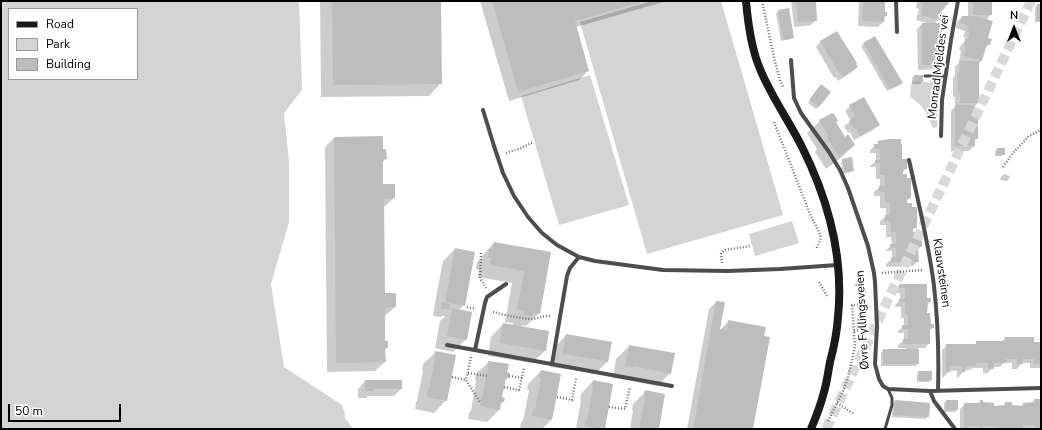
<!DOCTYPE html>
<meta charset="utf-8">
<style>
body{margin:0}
#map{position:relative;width:1042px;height:430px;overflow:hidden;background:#fff;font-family:"Nunito Sans",sans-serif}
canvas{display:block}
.frame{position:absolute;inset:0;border:2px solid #000;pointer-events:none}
.legend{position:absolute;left:8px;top:8px;width:130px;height:72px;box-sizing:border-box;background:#fff;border:1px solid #999;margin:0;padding:5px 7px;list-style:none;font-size:12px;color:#000}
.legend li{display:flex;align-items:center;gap:8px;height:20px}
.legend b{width:20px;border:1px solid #999}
.north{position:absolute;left:994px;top:8px;width:40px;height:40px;-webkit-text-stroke:3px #fff;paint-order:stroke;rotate:0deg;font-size:11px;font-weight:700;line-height:16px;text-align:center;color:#000}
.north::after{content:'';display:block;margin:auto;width:14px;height:18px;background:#000;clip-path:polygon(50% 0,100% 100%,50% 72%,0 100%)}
.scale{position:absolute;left:8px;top:404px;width:113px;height:18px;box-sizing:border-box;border:2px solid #000;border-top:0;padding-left:5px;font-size:12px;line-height:14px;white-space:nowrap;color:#000;-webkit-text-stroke:3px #fff;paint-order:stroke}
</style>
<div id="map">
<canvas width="1042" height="430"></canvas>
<div class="frame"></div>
<ul class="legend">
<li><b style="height:5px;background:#1a1a1a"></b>Road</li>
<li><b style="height:11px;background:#d4d4d4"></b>Park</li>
<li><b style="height:11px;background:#bdbdbd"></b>Building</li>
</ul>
<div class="north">N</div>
<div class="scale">50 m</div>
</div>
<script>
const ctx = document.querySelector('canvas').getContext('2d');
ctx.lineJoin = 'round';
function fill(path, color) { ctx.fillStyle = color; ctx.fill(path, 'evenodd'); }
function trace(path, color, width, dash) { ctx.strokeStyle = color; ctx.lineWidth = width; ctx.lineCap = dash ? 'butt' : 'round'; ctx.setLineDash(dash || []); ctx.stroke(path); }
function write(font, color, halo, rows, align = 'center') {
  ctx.font = font + ' "Nunito Sans",sans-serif'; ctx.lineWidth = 3.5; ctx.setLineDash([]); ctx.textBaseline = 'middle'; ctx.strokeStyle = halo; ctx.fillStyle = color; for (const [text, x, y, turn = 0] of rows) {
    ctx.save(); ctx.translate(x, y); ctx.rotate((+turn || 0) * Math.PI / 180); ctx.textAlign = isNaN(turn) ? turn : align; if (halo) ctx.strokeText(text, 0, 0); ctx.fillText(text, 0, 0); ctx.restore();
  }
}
fill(new Path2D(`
 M1 1H299L302 90 284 113 289 162V222L271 284 284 367 342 405 345 414V418L353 429H1ZM9 9H137V79H9Z
 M652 1H721L783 215 647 254 580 22Z
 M590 75 629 205 559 225 521 96Z
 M912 81 939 83 937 127 933 128C926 112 925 107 910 97L911 84 913 83Z
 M792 221 799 243 755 256 749 234Z`), '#d4d4d4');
fill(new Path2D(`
 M320 1H440L441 83 429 96 321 97Z
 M480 1H667L576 27 588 71 579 80 509 101Z
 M791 1H815L816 20 811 25 794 27Z
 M859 1H885L884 2V13L886 15 884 18 883 22 878 27 858 26Z
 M917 1H948L947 5 941 12 939 19 934 24 941 35 945 48 943 50V54L941 56V64L936 69 918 70 917 29 922 24H931L916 20 919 9 916 8Z
 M968 1H991V14L986 20 987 39 989 44 984 50 981 61 978 64V103L974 107 977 138 974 141V146L969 151H951V111L955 106V97H953V78L955 76V67L961 61H959L961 51 959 50 961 45 964 42 965 37H963L965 31 956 28 957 22 962 17H968Z
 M1038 5H1041V22H1035V7Z
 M788 9 793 37 791 39 781 41 776 13 778 11Z
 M837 32 857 67 852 72 838 81 836 77 834 78 816 47 820 42Z
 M875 37 902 83 900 85 887 91 861 46Z
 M914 76 922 81 920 84H912V78Z
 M819 88V106L816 109 808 103Z
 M850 106 878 125 873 130 854 140 850 132 848 133 844 126 851 121 845 111Z
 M820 121 854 145 841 158 826 169 815 152 817 149 807 133Z
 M334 138 382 150 386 159 382 162V185L394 198 384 207H383L384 294 395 307 385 316H384V342L387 348 384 350 385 362 375 371 327 372 325 147Z
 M879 142 901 160 906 169 902 173 910 198 906 201V204L911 208 916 227 912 231 917 237 921 246 918 250V261L913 266 886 267V264L892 259V251H886V250L892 245 891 237H886V225H880V221L886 216V208H880V196H874V192L880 187V179H876V167H870V166L876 161V153H870V150Z
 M997 149 1004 154 1002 156H995V151Z
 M843 160 853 170 851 172 843 174 841 162Z
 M1004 174 1010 176 1009 179 1007 181 1000 180 1001 177Z
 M494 243 549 253 539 313 526 326 522 325 520 327 545 351 532 363 488 356 491 337 503 324 512 326 513 323 505 322 512 283 478 277 479 270 476 269 477 262 481 259 482 256Z
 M455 249 464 305 459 310 466 339 453 352 435 348 440 321 445 316H442L441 317 434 316V315L433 314 443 261Z
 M900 285 926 299H930V302L927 305 926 314 930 325 933 328 929 331V343L925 348H918V363L916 366H881V353L883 350H906V348H898V345L904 340V333H898V331L904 326V318H901V307H895V305L900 300V293H895V289Z
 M716 302 719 331 729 321 752 429H687L709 309Z
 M566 335 607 362 595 374 589 373V372L550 367 554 348Z
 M1005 338 1033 343H1041V368H1030V363H1022L1017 369H1012V363H1004L1000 367H993L988 373H983V368H973L970 370H964L959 377H957V371H949L944 377H942V350L947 345H974L977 342H1001Z
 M629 346 670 373 658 386 621 379 613 378 616 359Z
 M436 352 446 400 434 413 415 409 416 402 417 401 423 371H422L423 364Z
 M489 362 508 378 504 381 501 398 503 402 500 405 499 410 487 422 468 419 469 413 471 411 476 381 475 380 476 374Z
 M541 371 551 420 542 429H520L521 422 523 421 529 390H527L528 384Z
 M919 372 931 380 929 382H917V374Z
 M365 381 401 389 394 396H368L366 398H358V389Z
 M593 381 612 385 604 429H576L581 400H580L581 394Z
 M646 391 658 429H630L633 410H632L633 404Z
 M1035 400 1041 403V429H960V409L965 404H977L980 401 982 403 993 407 1003 406 1006 403 1011 406 1021 407 1024 404 1032 403Z
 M895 401 929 404 928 417 926 419 892 417 893 403Z
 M946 401 957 410 955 412H944V403Z`), '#0003');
fill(new Path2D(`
 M332 1H441L442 84 333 85Z
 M492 1H645L575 21 589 71 518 92Z
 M796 1H816L817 21 798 22Z
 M863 1H885V12H887V16H885L884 22 862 21Z
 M920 1H949L948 5H945L944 10 942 9 940 20 921 15 923 4 920 3Z
 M973 1H992V15H973Z
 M1037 4H1041V21H1037Z
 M789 8 794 38 783 40 778 10Z
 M962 16H974L993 21 988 38 992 39 990 45 987 44 982 61 963 56 966 46 964 45 966 39H968L969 32H967L969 26 960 23Z
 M922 23H942V34H944V39H946V48L944 49V54H942V65H922Z
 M837 31 857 63 856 64 858 67 843 76 841 73H839L820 41Z
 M875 36 903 83 890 89 863 43Z
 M959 61H979V103H960V93H958L957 72H960Z
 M914 75H923V82H914Z
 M821 84 831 92 819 107 809 100Z
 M864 97 880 125 860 136 855 128 853 129 849 121 855 116 849 105Z
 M955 105H975V115H978V139H975V146H955Z
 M832 113 833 114H834L838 121 836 122 845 137 848 134 855 145 839 157 827 138 829 137 819 120Z
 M383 136V149H386L387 159H383V184H395V198L384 199 385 293H396V307L385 308V341H388V348H385L386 362 336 363 334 137Z
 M888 139H901V144H902V159H907V169H903V174H907V178H911V198H907V203H912V207H917V228H913V232H918V236H922V247H918L919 262H891V258L896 257V247H890V244H896V232H891L890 221H885V215H890V203H885V192H879V186H885V175H880V163H875V160H880V149H874V144H878V141Z
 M997 148H1005V155H997Z
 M852 157 854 171 845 172 842 159Z
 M494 242 551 252 540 314 533 313 532 316 524 315 525 311 517 310 524 271 490 265 491 257H488L489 249H492Z
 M455 248 475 252 465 306 445 302Z
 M899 284H927V298H931V302H928L927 313H930L931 324H934V328H930V344H903V339H908V329H902V325H908V314H905V302H899V299H905V288H899Z
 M716 301 725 302 720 329 727 330 728 320 766 327 764 336 770 337 753 429H693Z
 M442 302 450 304 449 310 441 309Z
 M452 308 472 312 467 340 447 336Z
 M503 323 549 331 546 351 500 343Z
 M566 334 612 342 608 362 601 361V360L562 354Z
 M1005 337H1034V342H1041V364H1034V359H1023V364H1017V359H1006V363H994V369H988V363H976V366H965V372H962V366H950V372H946V344H976V341H1005Z
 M629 345 675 353 671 374 634 366V367L625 366Z
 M883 349H919V364H883Z
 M435 351 456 355 447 401 427 397 428 388 429 389 435 359H434Z
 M488 361 509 364 507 372 510 373 509 376V378H506L502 397 505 398 504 402H501L500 410 480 406 481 399H482L488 368H487Z
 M541 370 561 374 552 420 532 416 533 409H535L541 378H539Z
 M918 371H932V380L919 381Z
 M365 380H402V389H374V391H365Z
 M593 380 613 384 605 429 584 426 586 419H587L593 387H592Z
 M645 390 665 394 659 429H639L645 398 644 397Z
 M1034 399H1041V429H1035V425H1023V428H1012V429L994 428V426H983V429H980V426H968V429H964V403H980V400H983V402L994 403V406L1005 405V402H1012V405L1023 406V403L1034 402Z
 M895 400 930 403 929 417 893 415Z
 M946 400H958V410H946Z`), '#bdbdbd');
trace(new Path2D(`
 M826 429 1031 1`), '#d9d9d9', 10, [10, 5]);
trace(new Path2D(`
 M762 1 775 62 780 80 783 87
 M774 122 810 214 820 234 821 238 817 247 818 249
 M506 153 521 148 532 143
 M1003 167 1013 153 1029 136 1041 130
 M481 253 480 278 486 288
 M722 263 721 253 725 250 750 246
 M882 273 923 270
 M819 282 827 296
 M851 305C864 305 863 301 865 290
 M467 307 476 309
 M493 312C505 315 518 318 531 319 538 319 544 315 550 316
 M854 331 859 330 865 322 867 323
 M471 357 466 380 480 402
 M468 373 487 376
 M509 376 522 378
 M452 377 466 380
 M504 387 519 390 524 368
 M557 397 572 400 576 378
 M837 403 854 414
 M609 407 625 409 630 387
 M828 421 843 391 847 381 855 347 852 305`), '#6f6f6f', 2.5, [1, 2]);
trace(new Path2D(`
 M925 76H946
 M885 429 892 405V398L888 389`), '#4d4d4d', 3);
trace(new Path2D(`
 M896 1 897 32
 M791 60 794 98 801 113 829 152 840 170 848 188 868 246 874 273 875 282 877 326 875 364 879 379 883 386 888 389 930 391 934 401 955 429
 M483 110 494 146 503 173 514 196 528 217 542 233 557 245 579 257 595 261 663 270 728 271 780 269 837 265
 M941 136 942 100 951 40 958 1
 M909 160C918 201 929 244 934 286 938 321 939 356 938 391
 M447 345 672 386
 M475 350 485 303 487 297 506 284
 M552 364 567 276 570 268 579 257
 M930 391 1041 388`), '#4d4d4d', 4);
trace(new Path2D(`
 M746 1C748 24 751 48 760 69 771 96 789 121 802 147 828 199 844 258 838 317 837 332 834 347 830 362 828 372 827 382 824 392 821 404 816 417 811 429`), '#1a1a1a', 8);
write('12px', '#000', '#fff', [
 ["Monrad Mjeldes vei",939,67,-83],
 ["Klauvsteinen",941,273,82],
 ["Øvre Fyllingsveien",863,320,-93]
]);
</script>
